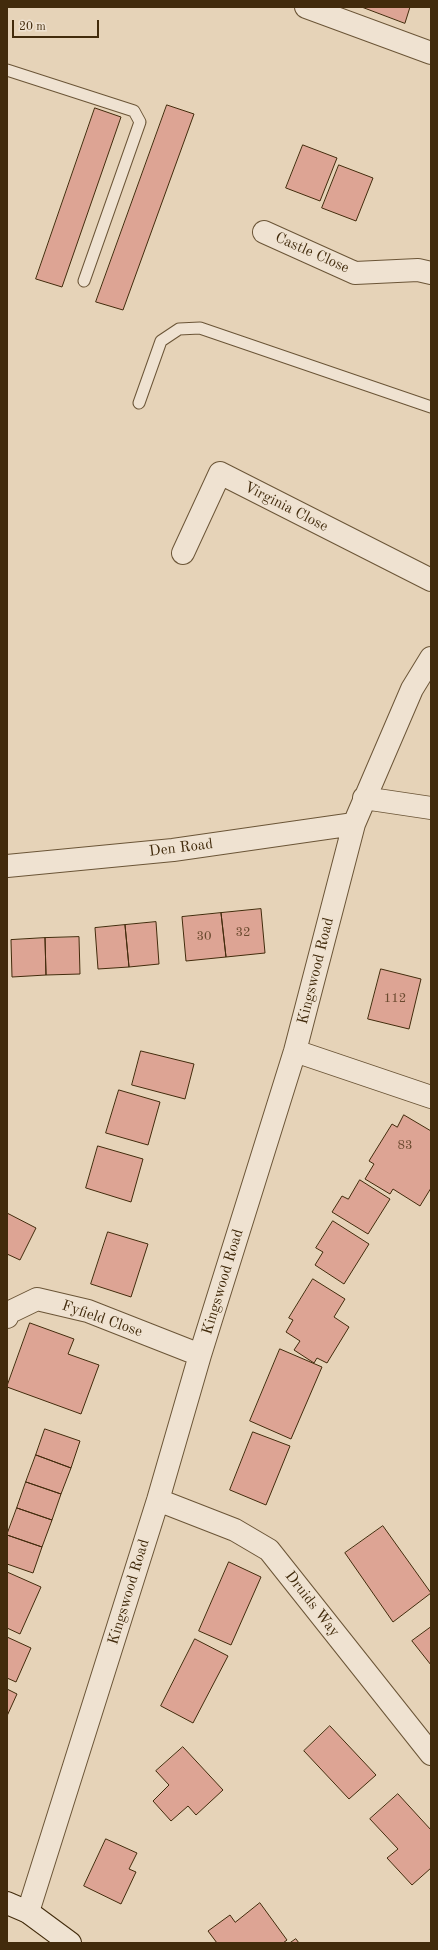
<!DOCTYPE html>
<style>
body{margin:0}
#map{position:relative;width:438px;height:1950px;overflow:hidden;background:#e6d3b8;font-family:"Old Standard TT",serif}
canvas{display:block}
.frame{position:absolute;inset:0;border:8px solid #422b0c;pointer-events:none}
.scale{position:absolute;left:12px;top:20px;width:87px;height:18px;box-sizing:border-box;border:2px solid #422b0c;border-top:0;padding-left:5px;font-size:12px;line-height:14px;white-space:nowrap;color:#422b0c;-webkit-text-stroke:3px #efe2d1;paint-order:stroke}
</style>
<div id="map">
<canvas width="438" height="1950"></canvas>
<div class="frame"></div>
<div class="scale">20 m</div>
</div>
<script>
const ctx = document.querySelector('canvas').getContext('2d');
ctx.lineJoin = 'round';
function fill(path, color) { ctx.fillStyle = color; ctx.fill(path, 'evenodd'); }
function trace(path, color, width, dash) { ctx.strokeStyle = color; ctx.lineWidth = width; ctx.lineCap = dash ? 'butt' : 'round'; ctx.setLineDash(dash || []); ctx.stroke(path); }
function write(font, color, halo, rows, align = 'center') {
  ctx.font = font + ' "Old Standard TT",serif'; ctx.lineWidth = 3; ctx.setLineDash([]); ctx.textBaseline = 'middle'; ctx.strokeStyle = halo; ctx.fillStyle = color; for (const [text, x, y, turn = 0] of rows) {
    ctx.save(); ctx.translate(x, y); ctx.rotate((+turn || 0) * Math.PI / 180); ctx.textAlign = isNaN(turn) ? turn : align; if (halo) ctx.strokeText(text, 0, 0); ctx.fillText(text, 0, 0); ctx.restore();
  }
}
const building = new Path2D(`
 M362 7H410L405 23Z
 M167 105 194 114 123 310 96 302Z
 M95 108 121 117 62 287 36 279Z
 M303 145 337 158 320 201 286 188Z
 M339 165 373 178 356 221 322 208Z
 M261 909 265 953 226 957 221 913Z
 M221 913 226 957 186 961 182 917Z
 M156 922 159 964 129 967 125 925Z
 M125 925 129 967 98 969 95 928Z
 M79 937 80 974 46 975 45 938Z
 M45 938 46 975 12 977 11 940Z
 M381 969 421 979 409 1029 368 1019Z
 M141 1051 194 1064 185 1099 132 1085Z
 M119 1090 160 1102 148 1145 106 1133Z
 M404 1115 431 1131V1188L420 1206 393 1189 390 1194 365 1179 374 1164 369 1161 392 1124 397 1127Z
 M98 1146 143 1159 131 1202 86 1188Z
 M360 1180 390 1199 368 1234 332 1212 342 1196 348 1199Z
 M7 1213 36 1228 20 1260 7 1254Z
 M333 1221 369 1244 344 1284 315 1265 323 1252 316 1248Z
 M108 1232 148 1244 131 1297 91 1284Z
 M313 1279 345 1299 334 1317 349 1327 327 1363 317 1358 314 1363 294 1350 300 1341 286 1332 293 1320 289 1318Z
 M30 1323 74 1339 68 1354 99 1365 81 1414 7 1387Z
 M280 1349 322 1367 291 1439 250 1421Z
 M45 1429 80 1441 71 1468 36 1455Z
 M253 1432 290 1446 266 1505 230 1490Z
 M36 1455 71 1468 61 1494 26 1482Z
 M26 1482 61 1494 52 1520 17 1508Z
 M17 1508 52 1520 42 1547 7 1535Z
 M383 1526 431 1593 393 1622 345 1553Z
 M7 1535 42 1547 33 1573 7 1564Z
 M229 1562 261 1577 231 1645 199 1631Z
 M7 1572 41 1587 20 1634 7 1628Z
 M431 1627V1665L412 1641Z
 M7 1637 31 1648 16 1682 7 1678Z
 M195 1639 228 1656 193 1723 161 1706Z
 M7 1689 17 1694 7 1716Z
 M330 1726 376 1775 349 1799 304 1751Z
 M183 1747 223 1790 196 1815 188 1806 171 1821 153 1801 169 1785 156 1771Z
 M398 1794 431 1830V1868L412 1885 387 1858 398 1849 370 1819Z
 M106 1839 137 1853 129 1869 136 1872 121 1904 84 1886Z
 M260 1903 287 1940 283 1943H217L208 1931 230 1915 235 1922Z
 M296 1939 299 1943H290Z`);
fill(building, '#dda494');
trace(building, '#422b0c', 1);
const service = new Path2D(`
 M7 70 134 111 140 122 84 281
 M139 403 161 341 179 329 200 328 431 407`);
const minor = new Path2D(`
 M306 7 431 53
 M264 232 355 273 418 270 431 273
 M183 553 220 473 431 580
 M364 798 431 808
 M7 866 173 850 354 824
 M295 1051 431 1097
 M7 1317 8 1313 37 1299 88 1311 200 1355
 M158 1500 235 1530 269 1550 431 1754
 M28 1912 158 1500 200 1355 295 1051 354 824 412 689 431 658`);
const secondary = new Path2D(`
 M7 1903 28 1912 70 1943`);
trace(service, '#6b5537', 13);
trace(minor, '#6b5537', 24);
trace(secondary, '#422b0c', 24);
trace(service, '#efe2d1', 11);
trace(minor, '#efe2d1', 22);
trace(secondary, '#efe2d1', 22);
write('13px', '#69492e', null, [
 ["32",243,933],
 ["30",204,937],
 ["112",395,999],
 ["83",405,1146]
]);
write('15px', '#422b0c', '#efe2d1', [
 ["Castle Close",312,253,24],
 ["Virginia Close",286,507,27],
 ["Den Road",181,848,-7],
 ["Kingswood Road",316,971,-76],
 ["Kingswood Road",223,1282,-73],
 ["Fyfield Close",102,1319,19],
 ["Kingswood Road",129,1592,-73],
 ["Druids Way",312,1604,52]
]);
</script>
